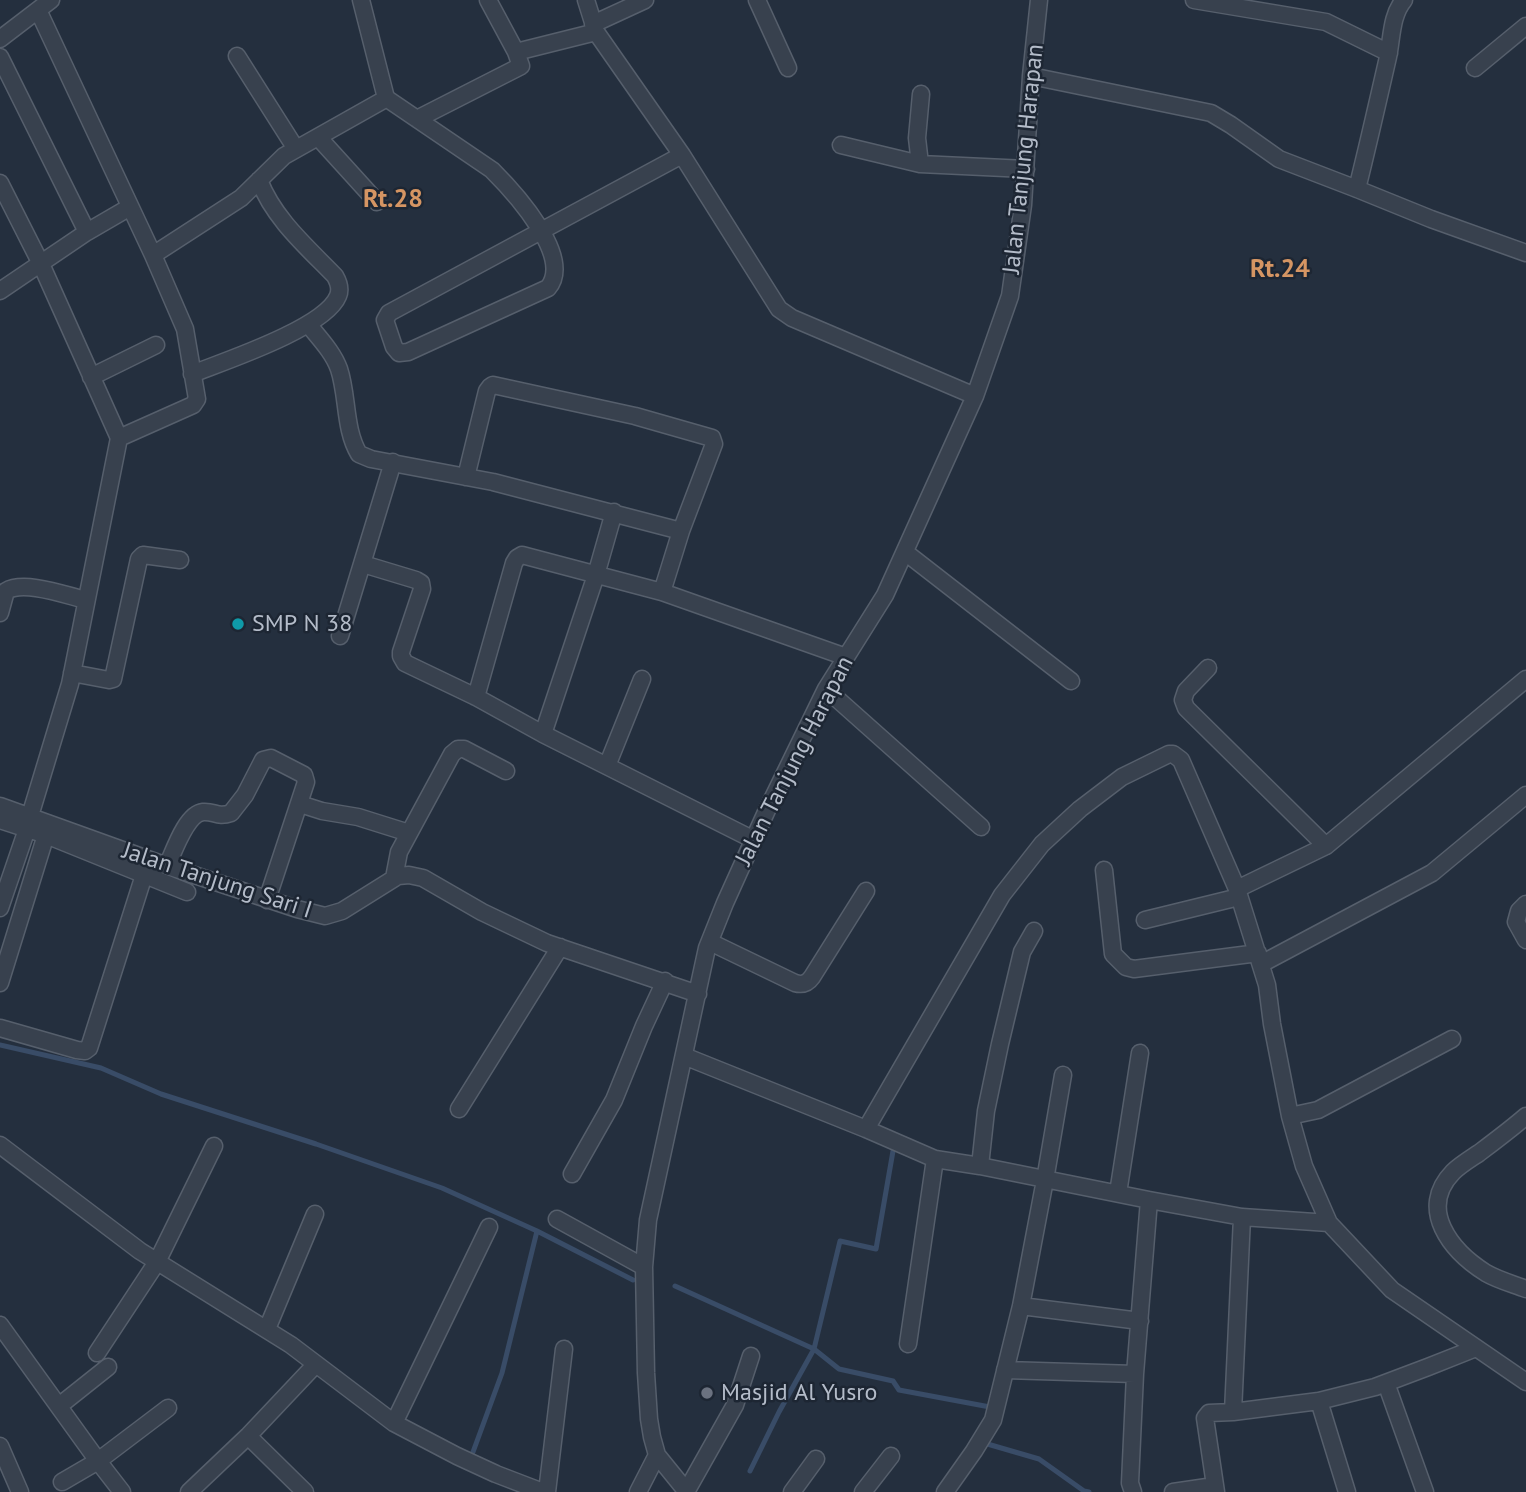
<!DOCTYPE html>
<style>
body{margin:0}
canvas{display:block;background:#242f3e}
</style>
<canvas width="1526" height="1492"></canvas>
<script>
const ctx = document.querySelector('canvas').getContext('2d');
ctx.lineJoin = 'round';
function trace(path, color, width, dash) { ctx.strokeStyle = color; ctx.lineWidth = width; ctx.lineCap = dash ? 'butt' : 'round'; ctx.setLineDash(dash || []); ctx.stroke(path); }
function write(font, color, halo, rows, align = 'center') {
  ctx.font = font + ' "PT Sans",sans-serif'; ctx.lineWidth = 5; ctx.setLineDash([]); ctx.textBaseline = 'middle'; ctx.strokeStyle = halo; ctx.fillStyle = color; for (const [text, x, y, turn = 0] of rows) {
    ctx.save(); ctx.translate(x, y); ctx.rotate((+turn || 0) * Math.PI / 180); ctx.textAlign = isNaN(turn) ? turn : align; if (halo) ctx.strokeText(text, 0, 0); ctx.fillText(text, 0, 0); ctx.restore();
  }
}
trace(new Path2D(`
 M0 1045 101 1068 161 1094 316 1144 442 1188 537 1231 633 1280
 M675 1286 814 1349 839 1369 893 1381 899 1390 990 1407V1411
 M984 1442V1443L1039 1459 1084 1491 1089 1492
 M473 1452 502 1373 537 1231
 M750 1471 779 1412 814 1349 840 1241 876 1249 893 1151`), '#394c67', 5);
const minor = new Path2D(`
 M361 0 386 98 492 170C514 192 574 257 548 288L408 352 399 353 394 347 385 320 389 313 682 155
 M488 0 516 52
 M586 0 596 32 682 155 779 309 792 318 975 396
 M757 0 788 68
 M1194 0 1326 22 1389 53
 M38 10 153 255 185 329 197 399 193 405 119 438
 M593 24 645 0
 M0 39 51 0
 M237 56 296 149
 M0 57 87 232
 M1475 68 1526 26
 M1031 76 1211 113 1231 125 1279 159 1357 189 1431 219 1526 253
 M417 119 521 66 516 52 596 32
 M318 137 377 202
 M841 145 920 164 1026 169
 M920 164 917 138 921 94
 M0 183 41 264 119 438 70 684 30 816
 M1357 189C1368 145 1378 101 1388 57 1392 38 1391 15 1404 0
 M153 255 241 198 284 156 387 98
 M0 291 87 232 130 207
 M308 324C319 338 333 352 339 369 348 396 344 429 359 454L371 459 493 482 681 531
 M192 374C225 361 325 328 338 296 341 289 339 283 335 276 307 247 274 219 259 180
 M91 377 156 345
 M466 477 487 391 490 387 493 385 635 416 712 438 714 444 681 531 662 592
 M614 512 596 575 543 734 754 840
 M905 552 1071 681
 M363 564 416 580 421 583 422 589 401 652V656L405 663 476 697 543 734
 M0 613 6 591C24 580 65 595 86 600
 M340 636 393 462
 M1208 668 1186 691 1183 700 1186 708 1326 846
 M72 673 109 680 113 679 139 559 143 555 180 560
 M826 689 981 827
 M476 697 514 563 517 558 522 555 662 592 846 657
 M607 766 642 679
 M300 804 322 811 358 817 409 833
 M0 806 167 866 297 909 325 916 342 911 398 876 409 875 423 878 482 912 547 943 698 994
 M0 820 46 835 187 892
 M167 866C174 851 186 814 203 812 215 811 217 818 231 813L245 795 263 760 271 758 304 775 306 782 267 900
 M1104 870 1113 954 1126 967 1134 969 1258 953
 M394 878 399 852 452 754 458 749H464L506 771
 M1237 889 1326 846 1526 679
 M1526 904 1519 911 1516 922 1526 940
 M0 908 27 829
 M1145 920 1239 897
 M710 942 795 983C802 985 807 984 812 977L866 891
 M1261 964 1432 873 1526 795
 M0 983 49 825
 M0 1028 77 1050 85 1051 89 1048 144 875
 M684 1056 866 1129 935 1159 980 1166 1149 1200 1242 1217 1329 1223 1392 1290 1526 1382
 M459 1109 560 947
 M1290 1116 1318 1110 1452 1039
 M1526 1116C1511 1129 1495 1141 1479 1153 1470 1159 1460 1165 1453 1172 1417 1209 1451 1251 1486 1273 1498 1280 1513 1284 1526 1289
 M866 1129 1002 895 1042 844 1080 809 1122 777 1169 754H1173L1181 760 1237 889 1267 985 1272 1024 1290 1116 1304 1166 1329 1223
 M0 1145 140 1251 291 1345 394 1423 457 1456 496 1474 543 1492
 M980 1166 986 1111 1000 1044 1022 952 1034 931
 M572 1174 614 1100 644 1026 665 981
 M1118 1193 1140 1053
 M557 1219 644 1267
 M1021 1306 1140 1321
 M0 1325 98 1461 122 1492
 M267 1329 315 1214
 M908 1344 935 1159
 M97 1353 157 1262 214 1146
 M1005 1370 1135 1374
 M1386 1383 1425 1492
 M1319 1401 1347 1492
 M59 1406 108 1367
 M1233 1412 1242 1217
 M394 1423 489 1227
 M248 1436 305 1492
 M0 1446 20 1492
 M62 1482 98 1461 168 1408
 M189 1492 248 1436 316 1364
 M547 1492 564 1349
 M638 1492 657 1455
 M686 1492 735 1405 751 1356
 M687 1492 657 1455 652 1437 649 1419 646 1373 644 1267 648 1220 707 948 725 903 767 810 826 689 885 595 975 396 1010 296 1023 205 1031 76 1039 0
 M792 1492 816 1459
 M863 1492 891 1456
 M945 1492 974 1451 993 1420 1021 1306 1045 1180 1063 1075
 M1133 1492 1130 1483 1135 1374 1149 1200
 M1173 1492 1214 1486
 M1216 1492 1205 1418 1209 1413 1233 1412 1319 1401 1375 1387 1428 1367 1476 1348`);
trace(minor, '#565f6c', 19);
trace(minor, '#38414e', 16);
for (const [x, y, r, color] of [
 [238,624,7,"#0f9aa8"],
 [707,1393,7,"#6b7280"]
]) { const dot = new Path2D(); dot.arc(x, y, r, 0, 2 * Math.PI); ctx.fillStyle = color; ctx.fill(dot); trace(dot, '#1d2633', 2.5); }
write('24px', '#b4bcc9', '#1d2633', [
 ["Jalan Tanjung Harapan",1024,159,-84],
 ["Jalan Tanjung Harapan",795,761,-63],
 ["Jalan Tanjung Sari I",217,881,18]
]);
write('24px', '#b4bcc9', '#1d2633', [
 ["SMP N 38",252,624],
 ["Masjid Al Yusro",721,1393]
], 'left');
write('bold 26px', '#d59563', '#1d2633', [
 ["Rt.28",393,200],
 ["Rt.24",1280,270]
]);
</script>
